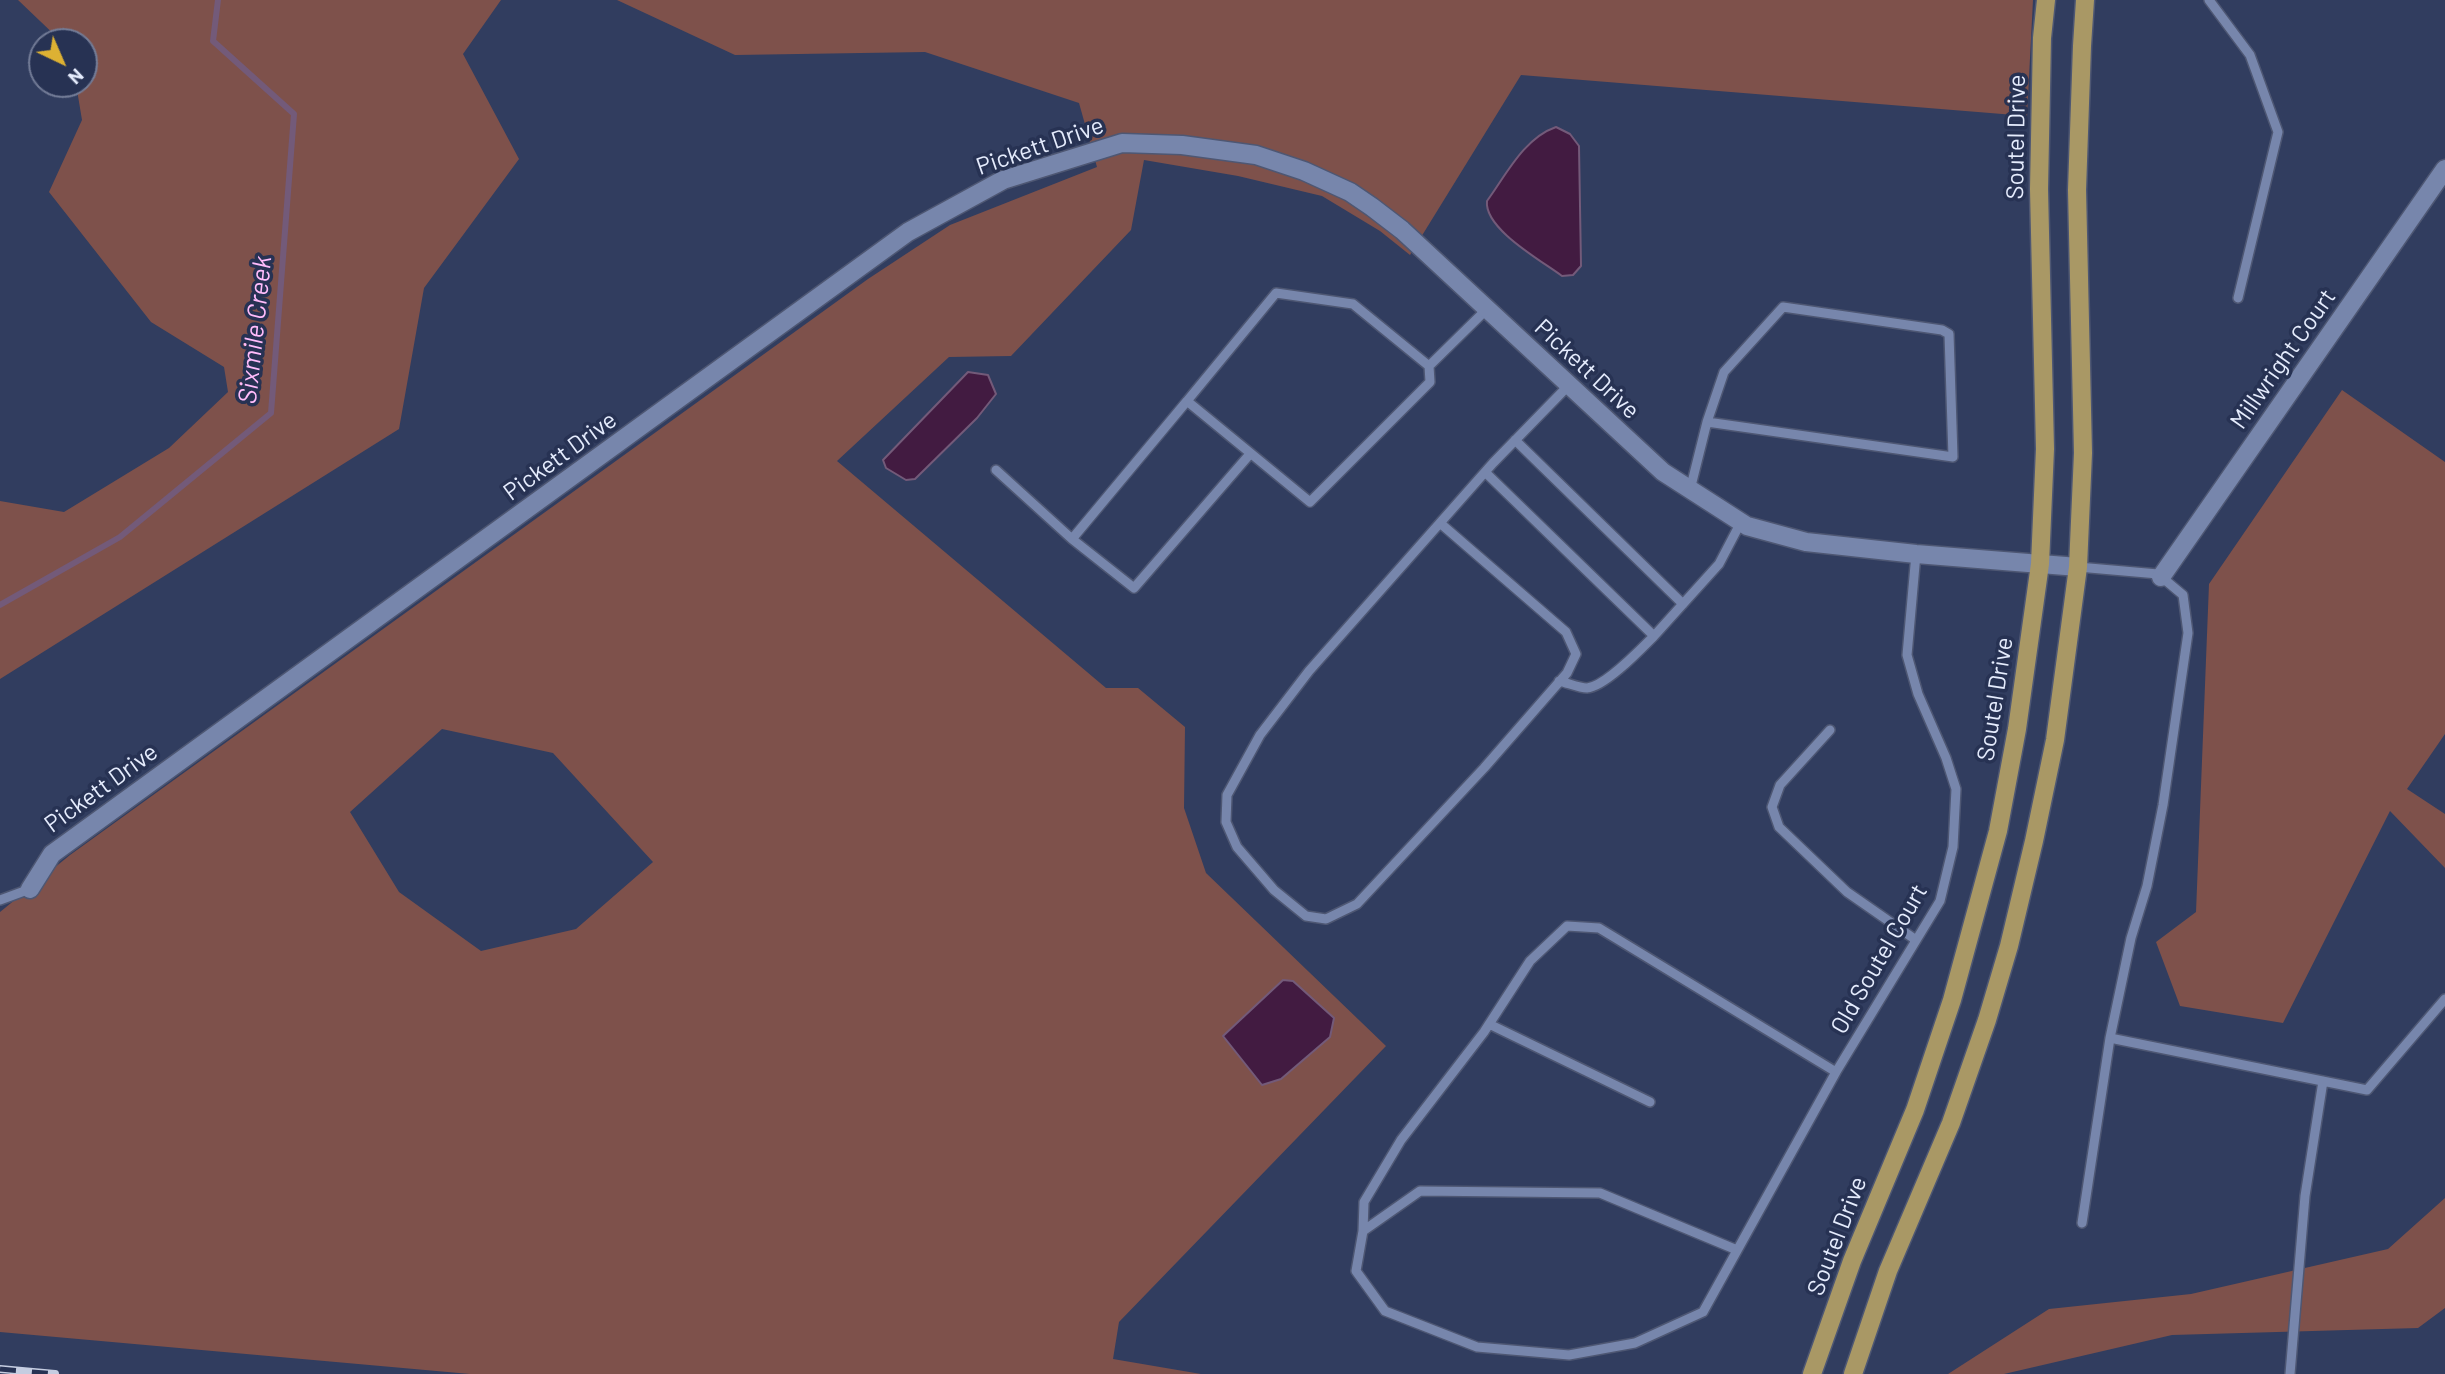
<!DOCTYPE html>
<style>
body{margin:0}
#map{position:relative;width:2445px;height:1374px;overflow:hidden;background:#313d5f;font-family:Barlow,sans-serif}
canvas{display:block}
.north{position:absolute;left:28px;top:28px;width:70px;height:70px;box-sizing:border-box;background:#273253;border:2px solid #737c97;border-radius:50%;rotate:136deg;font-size:19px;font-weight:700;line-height:28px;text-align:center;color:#e5ecfd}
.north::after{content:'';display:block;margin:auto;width:24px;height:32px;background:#ddb133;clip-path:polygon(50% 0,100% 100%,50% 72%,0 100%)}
</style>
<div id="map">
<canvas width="2445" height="1374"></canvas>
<div class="north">N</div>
</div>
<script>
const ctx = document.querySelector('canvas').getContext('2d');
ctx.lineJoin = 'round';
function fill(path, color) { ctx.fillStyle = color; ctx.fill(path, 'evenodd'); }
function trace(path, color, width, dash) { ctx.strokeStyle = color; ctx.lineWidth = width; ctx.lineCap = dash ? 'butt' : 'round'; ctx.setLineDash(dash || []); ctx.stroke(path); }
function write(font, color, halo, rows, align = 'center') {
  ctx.font = font + ' Barlow,sans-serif'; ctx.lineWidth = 7; ctx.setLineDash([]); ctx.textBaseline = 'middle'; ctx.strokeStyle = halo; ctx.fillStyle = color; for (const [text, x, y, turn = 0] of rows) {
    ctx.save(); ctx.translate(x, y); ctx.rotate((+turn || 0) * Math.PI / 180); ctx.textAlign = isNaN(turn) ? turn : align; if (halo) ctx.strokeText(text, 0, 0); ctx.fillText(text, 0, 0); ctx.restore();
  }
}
fill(new Path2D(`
 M18 0H501L463 54 519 159 424 288 399 429 0 679V501L64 512 169 448 228 392 224 367 151 322 49 192 82 120 76 84H84V42H62Z
 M617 0H2033L2027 116 1521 75 1410 255 1380 231 1322 196 1238 176 1144 160 1131 230 1011 356 949 357 837 461 1106 688H1138L1185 727 1184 808 1206 873 1386 1046 1119 1322 1113 1359 1201 1374H470L0 1332V912L70 855 868 279 950 225 1097 167 1079 103 925 52 735 55ZM442 729 553 753 653 862 576 929 481 951 399 892 350 812Z
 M2342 390 2445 462V734L2407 789 2445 814V868L2390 811 2283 1023 2180 1006 2156 942 2196 912 2209 584Z
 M2445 1198V1308L2418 1328 2172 1335 2004 1374H1948L2049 1309 2191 1294 2388 1249Z`), '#7e514b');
const water = new Path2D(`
 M1556 127 1570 134 1579 146 1581 266 1573 275 1562 276C1542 261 1484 229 1487 201 1506 175 1524 138 1556 127Z
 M968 372 988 375 996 394 977 418 915 479 906 480 886 468 883 460Z
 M1283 980 1293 981 1334 1018 1330 1037 1281 1079 1262 1085 1223 1036Z`);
fill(water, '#421b41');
trace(water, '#735a79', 2);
trace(new Path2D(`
 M0 605 120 537 271 413 294 114 213 41 218 0`), '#735a79', 6);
const service = new Path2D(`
 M2209 0 2250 55 2278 132 2238 298
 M1429 366 1430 382 1310 502 1187 401 1276 293 1353 304 1429 366 1487 309
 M1515 440 1683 604
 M996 470 1072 539 1187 401
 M1485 472 1654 636 1719 564 1741 522
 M1690 490 1707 422 1724 372 1783 307 1942 330 1949 334 1953 457 1707 422
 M1440 523 1566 632 1576 654 1567 673 1484 768 1357 904 1326 919 1306 916 1274 890 1237 847 1226 822 1227 795 1260 735 1309 671 1493 463 1569 385
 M1072 539 1134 588 1250 454
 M2078 567 2158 574 2183 595 2188 633 2163 805 2147 886 2131 938 2110 1038 2082 1223
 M1559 681C1568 683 1579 688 1587 688 1605 687 1642 648 1654 636
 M1830 730 1780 785 1772 807 1779 827 1847 892 1916 940
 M0 900 30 889
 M1489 1024 1650 1102
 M2110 1038 2367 1090 2445 999
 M1363 1231 1364 1202 1401 1140 1484 1032 1530 961 1567 926 1599 928 1836 1072 1940 901 1953 847 1956 789 1946 758 1918 694 1907 655 1916 554
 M1737 1250 1600 1193 1420 1191 1363 1231 1356 1271 1385 1311 1477 1347 1569 1355 1635 1343 1703 1312 1836 1072
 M2290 1374 2305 1196 2323 1081`);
const minor = new Path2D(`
 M2161 577 2445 169
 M30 889 52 854 908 232 1003 180 1122 143 1182 145 1256 155 1304 171 1350 192 1372 207 1402 230 1663 472 1747 526 1806 542 1916 554 2078 567`);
const primary = new Path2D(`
 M1812 1374 1852 1261 1915 1110 1952 1000 1998 831 2017 729 2040 564 2045 449 2039 189 2042 38 2046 0
 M1853 1374 1888 1271 1951 1123 1987 1020 2009 946 2034 841 2055 740 2078 567 2083 453 2077 190 2082 46 2085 0`);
trace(service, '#4e5773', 12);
trace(minor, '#4e5773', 21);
trace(primary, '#4e5773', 21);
trace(service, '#7786ac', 9);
trace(minor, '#7786ac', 18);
trace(primary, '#a99865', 18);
const rail = new Path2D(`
 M0 1369 55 1374`);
trace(rail, '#c5cde1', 8);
trace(rail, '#273253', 5, [16]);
write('24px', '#e5ecfd', '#273253', [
 ["Soutel Drive",2016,137,-89],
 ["Pickett Drive",1040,146,-19],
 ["Millwright Court",2283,359,-55],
 ["Pickett Drive",1587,369,43],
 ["Pickett Drive",560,456,-36],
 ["Soutel Drive",1995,699,-81],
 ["Pickett Drive",101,788,-36],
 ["Old Soutel Court",1879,959,-60],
 ["Soutel Drive",1837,1236,-69]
]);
write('italic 26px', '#ffbcfb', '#273253', [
 ["Sixmile Creek",255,330,-84]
]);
</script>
